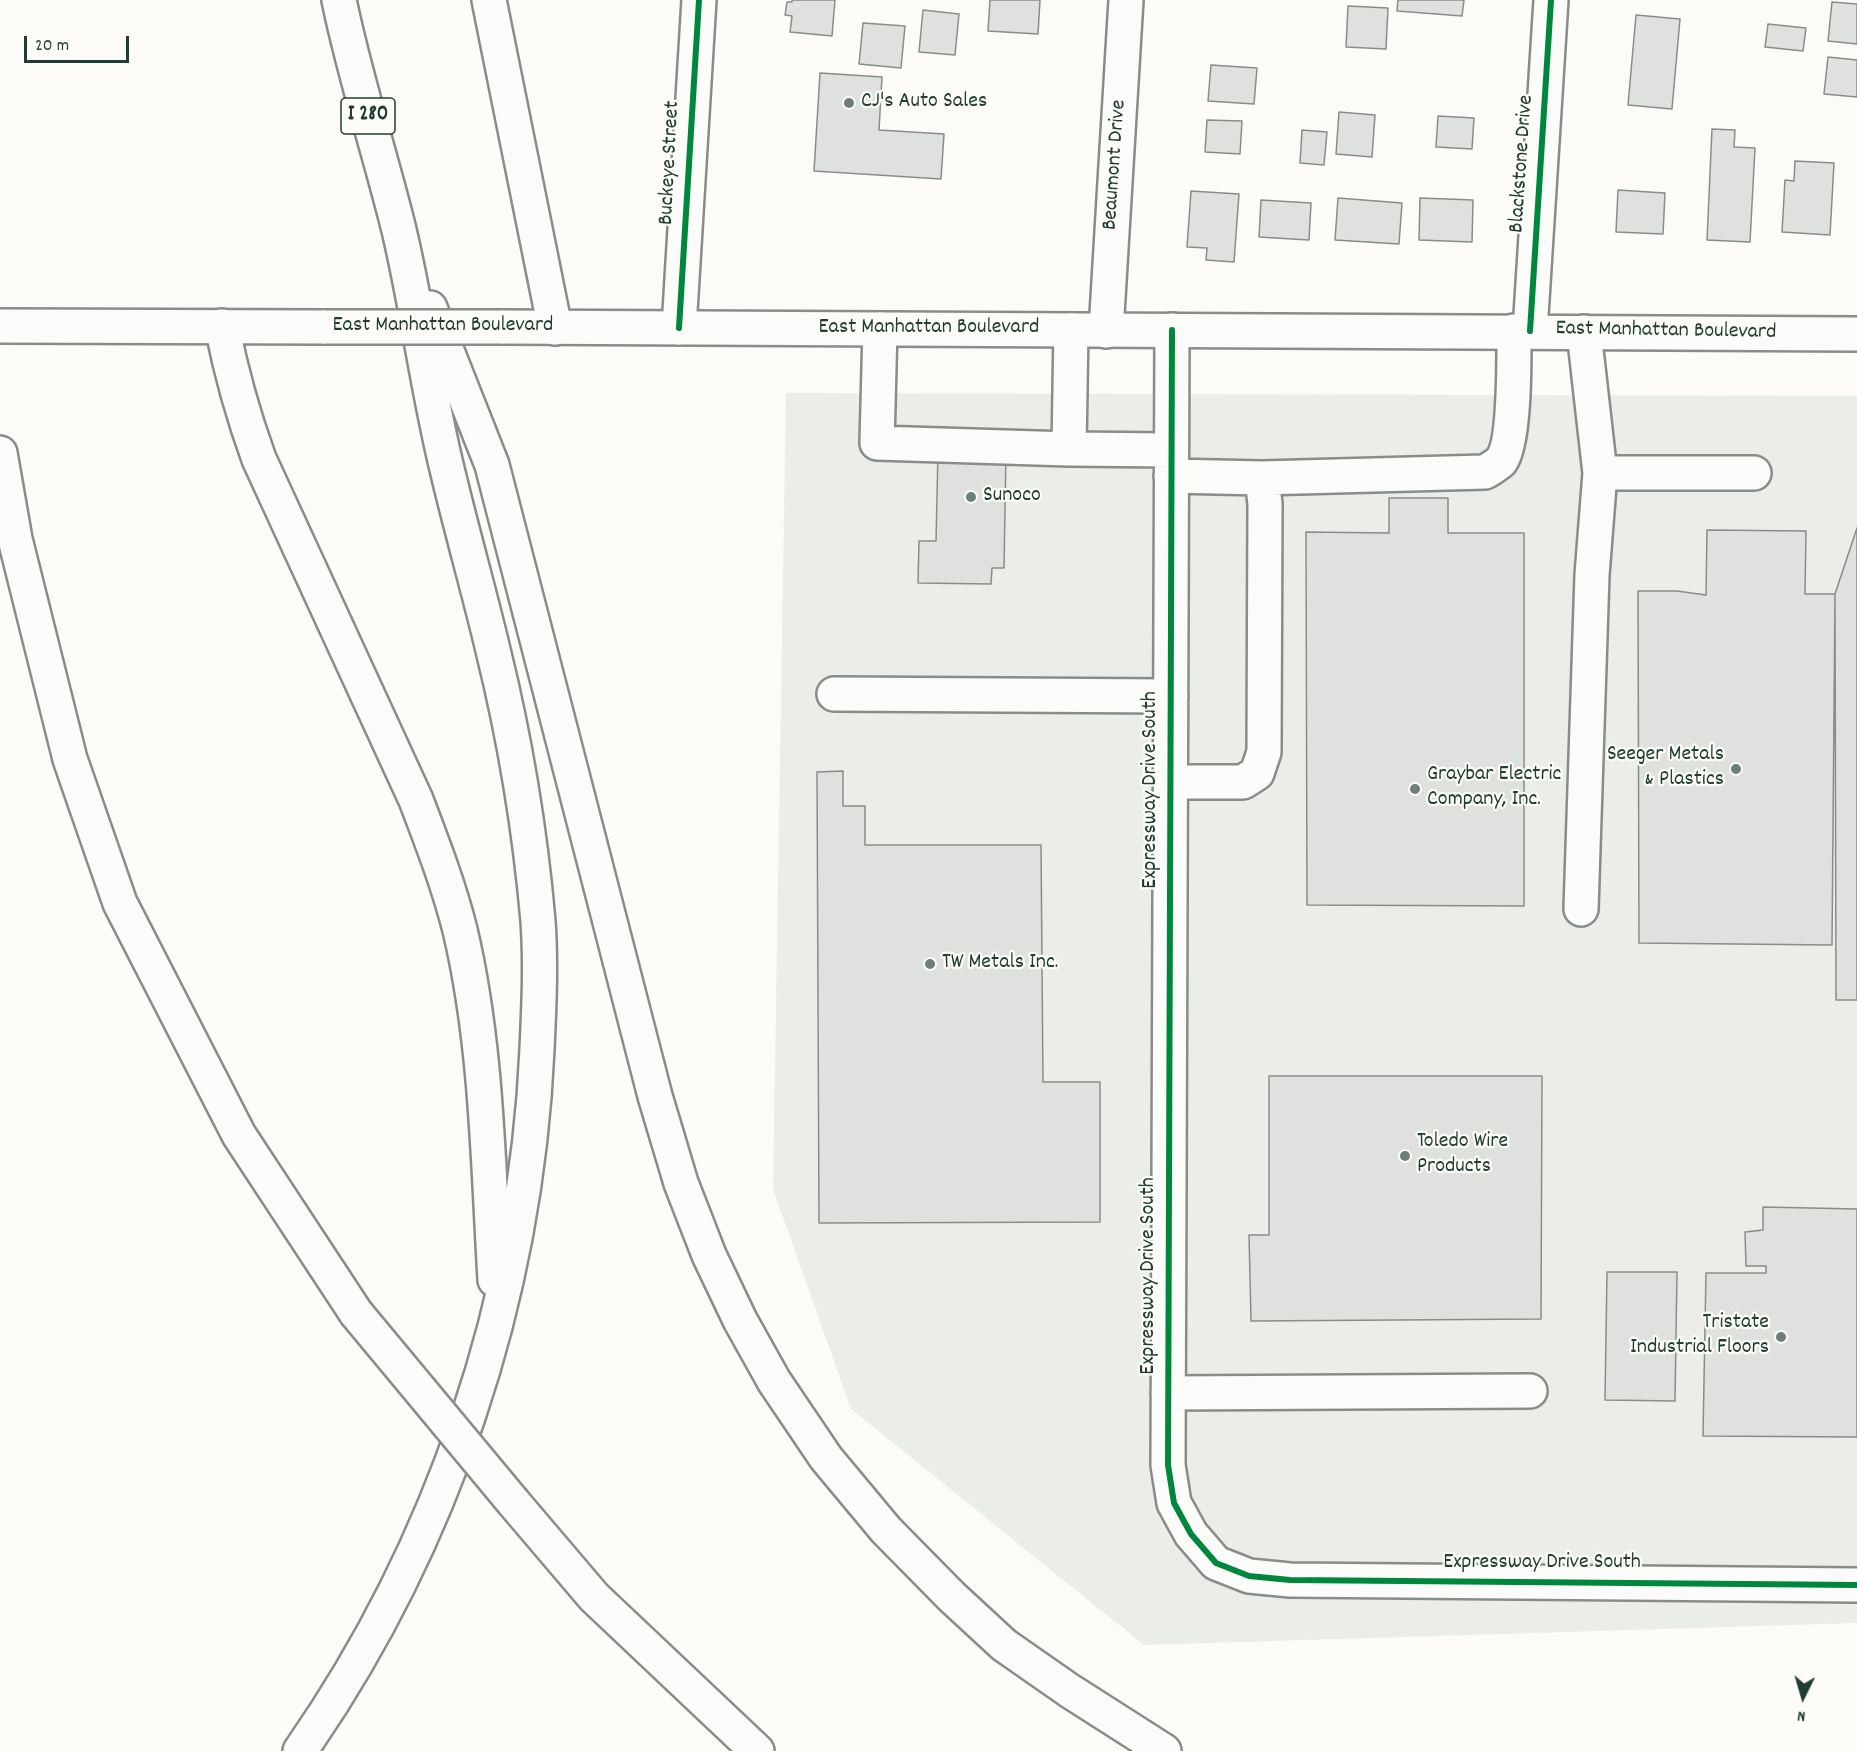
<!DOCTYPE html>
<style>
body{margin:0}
#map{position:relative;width:1857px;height:1751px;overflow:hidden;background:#fcfbf8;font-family:Dekko,sans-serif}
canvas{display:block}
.north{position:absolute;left:1773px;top:1667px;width:60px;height:60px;-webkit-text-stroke:4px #fdfcf7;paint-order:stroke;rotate:185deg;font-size:16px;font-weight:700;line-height:24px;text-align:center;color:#1f3d34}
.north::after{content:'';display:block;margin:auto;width:21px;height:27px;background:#1f3d34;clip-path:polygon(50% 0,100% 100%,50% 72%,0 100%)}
.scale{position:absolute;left:24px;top:36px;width:105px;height:27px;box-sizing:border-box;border:3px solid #1f3d34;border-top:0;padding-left:8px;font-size:18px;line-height:21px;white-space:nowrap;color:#1f3d34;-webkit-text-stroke:4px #fdfcf7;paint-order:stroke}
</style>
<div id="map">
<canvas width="1857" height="1751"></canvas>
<div class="north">N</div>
<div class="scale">20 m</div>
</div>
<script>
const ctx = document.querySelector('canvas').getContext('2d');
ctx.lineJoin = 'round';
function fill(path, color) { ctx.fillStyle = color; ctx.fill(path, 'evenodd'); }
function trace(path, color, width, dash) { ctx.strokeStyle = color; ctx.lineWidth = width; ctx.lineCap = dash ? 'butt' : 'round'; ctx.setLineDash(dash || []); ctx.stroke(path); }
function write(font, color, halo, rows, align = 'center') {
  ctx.font = font + ' Dekko,sans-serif'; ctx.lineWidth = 4.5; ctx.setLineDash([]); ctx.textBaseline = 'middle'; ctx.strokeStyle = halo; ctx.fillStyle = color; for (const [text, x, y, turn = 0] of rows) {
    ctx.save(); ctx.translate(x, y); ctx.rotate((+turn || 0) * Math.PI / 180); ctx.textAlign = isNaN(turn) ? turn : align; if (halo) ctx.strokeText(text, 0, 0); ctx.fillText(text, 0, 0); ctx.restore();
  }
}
fill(new Path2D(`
 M786 393 1857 396V1623L1144 1645 851 1409 773 1189Z`), '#ebede8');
const building = new Path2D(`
 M792 0H835L832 36 790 32 792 16 785 15 787 2H792Z
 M990 0H1040L1038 34 988 31Z
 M1398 0H1464L1462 16 1397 11Z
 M1832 2 1857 4V44L1828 41Z
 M1348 6 1388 8 1386 49 1346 47Z
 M923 10 959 14 955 55 919 52Z
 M1636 15 1680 19 1672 109 1628 105Z
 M863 23 905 26 901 68 859 64Z
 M1768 24 1806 28 1803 51 1765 47Z
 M1828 57 1857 60V97L1824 94Z
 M1211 65 1257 68 1254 104 1208 101Z
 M820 73 882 77 879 130 944 134 941 179 814 171Z
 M1339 112 1375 115 1372 157 1336 154Z
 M1438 116 1474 118 1472 149 1436 147Z
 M1207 120 1242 121 1240 154 1205 152Z
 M1712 129 1735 130 1734 147 1755 148 1750 242 1707 240Z
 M1302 130 1327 132 1324 165 1300 163Z
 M1795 161 1834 163 1830 235 1782 232 1785 180 1794 181Z
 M1618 190 1665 193 1663 234 1616 232Z
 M1191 191 1239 194 1234 262 1206 260 1207 248 1187 247Z
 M1338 198 1402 203 1399 244 1335 240Z
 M1420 198 1473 200 1472 242 1419 240Z
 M1261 200 1311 203 1309 240 1259 237Z
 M938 451 1006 452 1004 568H992L991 584 918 583 919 541H936Z
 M1389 498H1448V533H1524V906L1307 905 1306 532 1389 533Z
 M1857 528V1000H1836L1835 594Z
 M1707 530 1806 531 1805 594H1835L1832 945 1639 943 1638 591H1677L1706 595Z
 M843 771V806H865V845H1041L1043 1082H1100V1222L819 1223 817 772Z
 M1269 1076H1542L1541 1319 1251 1321 1249 1235H1269Z
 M1763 1207 1857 1209V1437L1703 1436 1706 1273H1766V1266H1746L1745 1232 1763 1230Z
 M1607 1272H1677L1675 1401 1605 1400Z`);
fill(building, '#dfe1de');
trace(building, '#888d8a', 1.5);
const minor = new Path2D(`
 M679 328 699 0
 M880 329 877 443 1069 449 1171 450
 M1172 330 1168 1465 1174 1503 1191 1534 1216 1563 1249 1576 1290 1580 1857 1585
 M1106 331 1126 0
 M1530 331 1551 0
 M1069 449 1071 330
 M1600 473H1754
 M1262 478 1485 472C1490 469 1497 465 1501 461 1515 443 1514 357 1514 331
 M834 694 1171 696
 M1170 782H1243L1257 773 1264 752 1265 504 1262 478 1171 476
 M1581 909 1592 575 1600 473 1584 332
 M1168 1393 1530 1391`);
const major = new Path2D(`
 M0 326 325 327
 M502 327 1857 334`);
const highway = new Path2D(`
 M489 0 555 328
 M430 308 492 465 655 1096 681 1183 709 1255 740 1320 774 1381 826 1458 886 1530 952 1597 1004 1645 1070 1691 1164 1751
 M222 326C231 372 243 415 259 459L416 800C432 842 449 886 460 930 487 1044 488 1163 495 1280
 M0 453 15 539 70 759 120 903 239 1135 356 1313
 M514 1503 594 1597 757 1751
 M300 1751C443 1546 526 1299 537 1049 539 1007 541 963 538 921 530 830 515 739 493 650 479 591 462 532 448 473 428 393 418 310 399 230 380 153 355 78 339 0`);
trace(minor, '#888d8a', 38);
trace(major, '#888d8a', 38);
trace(highway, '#888d8a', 38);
trace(minor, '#fbfbf9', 33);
trace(major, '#fbfbf9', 33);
trace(highway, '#fbfbf9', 33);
const majorBridge = new Path2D(`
 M325 327H502`);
const highwayBridge = new Path2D(`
 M356 1313 514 1503`);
trace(majorBridge, '#888d8a', 38, []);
trace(highwayBridge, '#888d8a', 38, []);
trace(majorBridge, '#fbfbf9', 33);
trace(highwayBridge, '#fbfbf9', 33);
trace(new Path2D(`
 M679 328 699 0
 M1172 330 1168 1465 1174 1503 1191 1534 1216 1563 1249 1576 1290 1580 1857 1585
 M1530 331 1551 0`), '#00873e', 6);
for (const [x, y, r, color] of [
 [849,103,6,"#6c8079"],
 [971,497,6,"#6c8079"],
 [1736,769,6,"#6c8079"],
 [1415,789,6,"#6c8079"],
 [930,964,6,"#6c8079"],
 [1405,1156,6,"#6c8079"],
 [1781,1337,6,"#6c8079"]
]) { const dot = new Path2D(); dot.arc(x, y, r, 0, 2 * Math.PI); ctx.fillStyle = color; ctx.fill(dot); trace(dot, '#fdfcf7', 2); }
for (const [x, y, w] of [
 [368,116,54]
]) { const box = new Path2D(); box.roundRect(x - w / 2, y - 18, w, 36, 4.5); ctx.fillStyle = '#fdfcf7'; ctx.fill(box); trace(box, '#1f3d34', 1.5); }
write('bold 21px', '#1f3d34', null, [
 ["I 280",368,116]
]);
write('22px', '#1f3d34', '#fdfcf7', [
 ["CJ's Auto Sales",861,103],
 ["Sunoco",983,497],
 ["Seeger Metals",1724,756,"right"],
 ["& Plastics",1724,781,"right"],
 ["Graybar Electric",1427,776],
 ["Company, Inc.",1427,801],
 ["TW Metals Inc.",942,964],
 ["Toledo Wire",1417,1143],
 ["Products",1417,1168],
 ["Tristate",1769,1324,"right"],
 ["Industrial Floors",1769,1349,"right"]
], 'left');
write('22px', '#1f3d34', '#fdfcf7', [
 ["Buckeye Street",671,163,-87],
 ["Blackstone Drive",1523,164,-86],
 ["Beaumont Drive",1116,165,-86],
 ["East Manhattan Boulevard",443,327],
 ["East Manhattan Boulevard",929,329],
 ["East Manhattan Boulevard",1666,332,1],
 ["Expressway Drive South",1152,790,-90],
 ["Expressway Drive South",1150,1276,-90],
 ["Expressway Drive South",1542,1564]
]);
</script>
